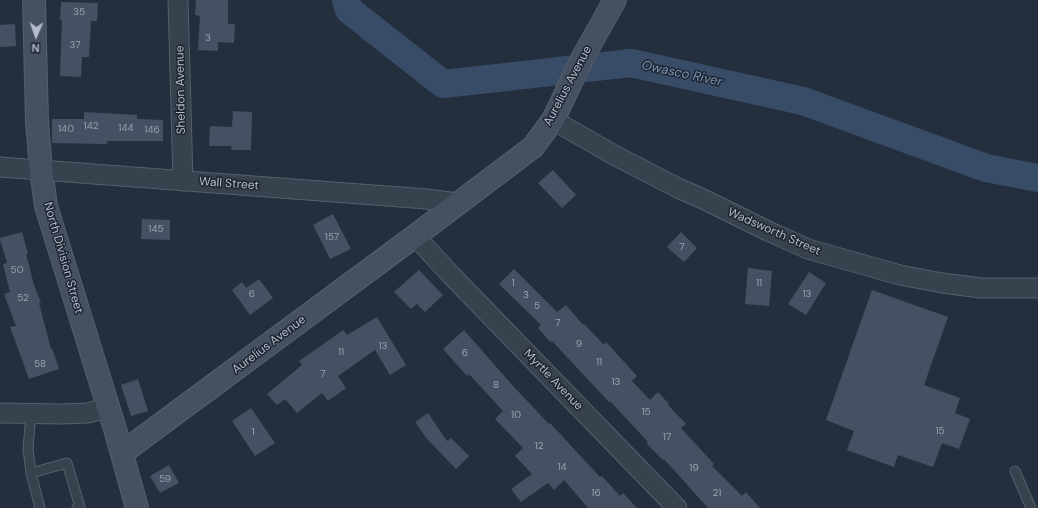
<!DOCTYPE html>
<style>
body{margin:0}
#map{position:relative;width:1038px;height:508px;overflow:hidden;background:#242f3e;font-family:"DM Sans",sans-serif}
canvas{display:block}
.north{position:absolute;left:16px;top:16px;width:40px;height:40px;-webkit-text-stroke:3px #1d2633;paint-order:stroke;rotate:182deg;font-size:11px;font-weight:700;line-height:16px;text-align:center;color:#b4bcc9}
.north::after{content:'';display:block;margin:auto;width:14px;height:18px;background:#b4bcc9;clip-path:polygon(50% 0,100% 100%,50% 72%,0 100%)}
</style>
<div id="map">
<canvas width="1038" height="508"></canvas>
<div class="north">N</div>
</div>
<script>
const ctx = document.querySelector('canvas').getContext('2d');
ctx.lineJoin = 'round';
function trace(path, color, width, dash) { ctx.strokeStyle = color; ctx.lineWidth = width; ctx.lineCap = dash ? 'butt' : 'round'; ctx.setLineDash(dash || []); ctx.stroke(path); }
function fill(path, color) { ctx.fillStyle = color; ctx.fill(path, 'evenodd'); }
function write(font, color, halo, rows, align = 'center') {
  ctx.font = font + ' "DM Sans",sans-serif'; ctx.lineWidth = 3; ctx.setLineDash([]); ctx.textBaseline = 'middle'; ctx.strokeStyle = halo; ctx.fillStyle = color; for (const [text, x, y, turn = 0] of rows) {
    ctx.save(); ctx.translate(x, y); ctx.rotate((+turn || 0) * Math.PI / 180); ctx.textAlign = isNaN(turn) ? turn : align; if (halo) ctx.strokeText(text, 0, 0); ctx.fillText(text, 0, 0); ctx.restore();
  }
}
trace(new Path2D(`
 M346 0 349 10 443 84 631 63 803 101 986 168 1038 178`), '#394c67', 28);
fill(new Path2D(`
 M196 0H228V24H235L234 43 218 42V51L198 50 200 16 195 15Z
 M61 2 98 3 97 21H91L89 57H82L81 77 60 76 62 20H60Z
 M15 24 16 46 0 47V25Z
 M233 111 252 112 251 150H231L232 146H209L210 126 232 127Z
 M84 112 137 115V119L163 120V141H107V144L52 143V119H84Z
 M553 170 576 195 562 208 538 183Z
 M333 214 351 249 330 259 313 225Z
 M142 219 170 220V240L141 239Z
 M22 232 28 254H26L34 285 41 303H39L51 349 52 348 59 369 29 379 10 327 16 326 4 294 10 292 3 264 7 263 0 240V238Z
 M681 232 697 248 684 262 667 247Z
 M748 268 772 271 769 306 745 304Z
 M514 269 557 312 566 305 583 325 584 324 604 345 606 342 637 376 632 381 650 400 658 392 669 404 668 405 686 424 681 428 714 464 712 466 742 496 746 492 760 508H708L664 459 663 460 646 443 648 442 610 401 609 402 552 341 550 342 538 328 541 325 499 284Z
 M419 270 443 295 425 312 417 304 411 309 394 292Z
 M809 272 826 283 806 315 788 304Z
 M259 279 273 298 250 315 232 290 242 282 246 288Z
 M872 290 948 317 924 385 960 398 955 413 970 419 959 449 942 443 933 467 898 455 894 467 847 450 854 431 826 420Z
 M377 317 406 365 390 375 375 350 338 376 346 388 328 401 322 393 297 413 285 399 277 405 267 394 302 365 299 361 325 343 343 330 347 335Z
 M464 330 513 386 549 424 550 423 600 477 602 476 620 496 623 493 637 508H588L564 480 554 490 548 483 521 502 511 489 532 474 515 456 523 448 495 419 503 411 469 374 467 376 443 349Z
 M138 379 148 411 131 416 121 385Z
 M251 408 275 443 255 456 232 421Z
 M428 413 447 441 451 438 469 456 456 469 427 439 415 422Z
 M169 465 179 483 160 493 150 476Z`), '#455162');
const lane = new Path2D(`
 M31 413 28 449 31 473 40 508
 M1015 471 1031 508
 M31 473 67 463 80 507 77 508`);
const street = new Path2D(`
 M178 0 183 181
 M553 120 614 155 680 189 701 198 768 231 808 249 900 275 942 283 981 288H1038
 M0 167 427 199 457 203
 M415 236 451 275 677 508
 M0 413 62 414 87 413 108 408`);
const secondary = new Path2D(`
 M34 0 37 122 41 170 46 206 115 429 137 508
 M122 453 415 236 533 147 553 120 583 57 615 0`);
trace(lane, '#565f6c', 11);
trace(street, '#565f6c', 21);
trace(secondary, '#565f6c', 24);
trace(lane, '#38414e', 9);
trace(street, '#38414e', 19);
trace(secondary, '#465061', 22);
write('10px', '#98a1af', null, [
 ["35",79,12],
 ["3",208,38],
 ["37",75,45],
 ["142",91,126],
 ["144",126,128],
 ["140",66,129],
 ["146",152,130],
 ["145",156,229],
 ["157",332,237],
 ["7",682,247],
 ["50",17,270],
 ["1",513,283],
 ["11",759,283],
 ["6",252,294],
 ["13",807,294],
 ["3",526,295],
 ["52",23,298],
 ["5",537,306],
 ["7",558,323],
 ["9",579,344],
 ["13",383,346],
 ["11",341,352],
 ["6",465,353],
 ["11",599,362],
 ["58",40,364],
 ["7",323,374],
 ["13",616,382],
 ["8",496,385],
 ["15",646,412],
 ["10",516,415],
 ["15",940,431],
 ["1",253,432],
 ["17",667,437],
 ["12",539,446],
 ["14",562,467],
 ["19",694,468],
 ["59",165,479],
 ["16",596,493],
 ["21",717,493]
]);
write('12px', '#b4bcc9', '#1d2633', [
 ["Aurelius Avenue",568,86,-62],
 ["Sheldon Avenue",181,90,-91],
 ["Wall Street",229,184,4],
 ["Wadsworth Street",774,232,24],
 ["North Division Street",63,258,74],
 ["Aurelius Avenue",269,345,-37],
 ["Myrtle Avenue",553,380,46]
]);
write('italic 13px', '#7c92b1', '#1d2633', [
 ["Owasco River",682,74,12]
]);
</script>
